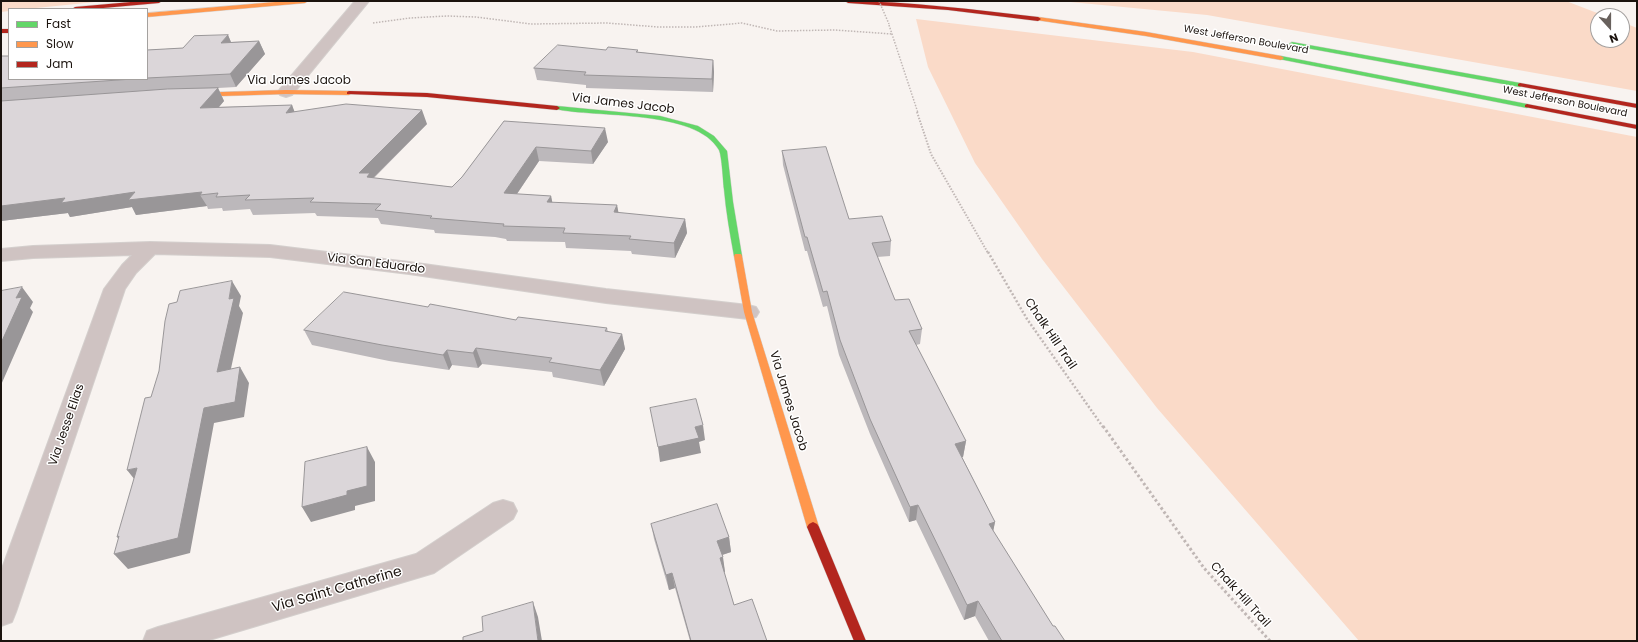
<!DOCTYPE html>
<style>
body{margin:0}
#map{position:relative;width:1638px;height:642px;overflow:hidden;background:#f8f3f0;font-family:Poppins,sans-serif}
canvas{display:block}
.frame{position:absolute;inset:0;border:2px solid #1b130e;pointer-events:none}
.legend{position:absolute;left:8px;top:8px;width:140px;height:72px;box-sizing:border-box;background:#fff;border:1px solid #a4a19f;margin:0;padding:5px 7px;list-style:none;font-size:12px;color:#1b130e}
.legend li{display:flex;align-items:center;gap:8px;height:20px}
.legend b{width:20px;border:1px solid #a4a19f}
.north{position:absolute;left:1590px;top:8px;width:40px;height:40px;box-sizing:border-box;background:#fff;border:1px solid #a4a19f;border-radius:50%;rotate:159deg;font-size:11px;font-weight:700;line-height:16px;text-align:center;color:#1b130e}
.north::after{content:'';display:block;margin:auto;width:14px;height:18px;background:#68615d;clip-path:polygon(50% 0,100% 100%,50% 72%,0 100%)}
</style>
<div id="map">
<canvas width="1638" height="642"></canvas>
<div class="frame"></div>
<ul class="legend">
<li><b style="height:5px;background:#63d668"></b>Fast</li>
<li><b style="height:5px;background:#ff974d"></b>Slow</li>
<li><b style="height:5px;background:#b3261e"></b>Jam</li>
</ul>
<div class="north">N</div>
</div>
<script>
const ctx = document.querySelector('canvas').getContext('2d');
ctx.lineJoin = 'round';
function fill(path, color) { ctx.fillStyle = color; ctx.fill(path, 'evenodd'); }
function trace(path, color, width, dash) { ctx.strokeStyle = color; ctx.lineWidth = width; ctx.lineCap = dash ? 'butt' : 'round'; ctx.setLineDash(dash || []); ctx.stroke(path); }
function write(font, color, halo, rows, align = 'center') {
  ctx.font = font + ' Poppins,sans-serif'; ctx.lineWidth = 3; ctx.setLineDash([]); ctx.textBaseline = 'middle'; ctx.strokeStyle = halo; ctx.fillStyle = color; for (const [text, x, y, turn = 0] of rows) {
    ctx.save(); ctx.translate(x, y); ctx.rotate((+turn || 0) * Math.PI / 180); ctx.textAlign = isNaN(turn) ? turn : align; if (halo) ctx.strokeText(text, 0, 0); ctx.fillText(text, 0, 0); ctx.restore();
  }
}
fill(new Path2D(`
 M1 1H106L26 9H9V11L1 12Z
 M1060 1H1566L1605 16H1598V40H1622V22L1637 28V91L1207 15Z
 M916 19 1193 52 1637 137V641H1359L1157 408 1042 259 975 163 928 67Z`), '#fadac8');
const street = new Path2D(`
 M355 1H369L292 95 286 97 280 95 278 92 280 89Z
 M150 242 270 245 409 262 606 289 748 305 756 307 759 312 756 317 748 319 606 303 409 274 270 257 155 254 136 273 125 289 16 612 12 622 1 626V571L104 289 122 265 132 255 33 258 1 261V249L33 246Z
 M503 500 513 503 517 511 513 519 434 573 424 576 206 641H143L147 631 158 627 416 554 493 503Z`);
const fast = new Path2D(`
 M1292 42 1520 83 1523 85 1520 87 1290 45 1289 44Z
 M1281 56 1527 104 1530 106 1527 108 1279 59 1278 58Z
 M557 106 660 116 698 126 714 136 727 151 733 202 742 256 741 258H738L734 256C730 234 726 212 724 189 723 181 722 157 719 150 696 109 596 118 555 109L554 108Z`);
const slow = new Path2D(`
 M287 1H308L305 3 147 17V13Z
 M1038 17 1146 32 1281 56 1284 58 1281 60 1146 36 1036 20 1035 19Z
 M286 90 349 91 352 93 349 95 286 94 191 97 188 95 191 93Z
 M735 254H741L742 256 752 312 819 527 817 530 813 532 809 530 807 527 744 312 734 256Z`);
const jam = new Path2D(`
 M142 1H162L159 3 92 9H72L75 7Z
 M845 1C910 1 974 10 1038 17L1041 19 1038 21 948 10 848 3Z
 M1 29H9V33H1Z
 M1520 83 1637 104V108L1518 86V84Z
 M349 91 427 93 557 106 560 108 557 110 427 97 347 94V92Z
 M1527 104 1637 125V129L1525 107V105Z
 M813 522 817 524 819 527 866 641H854L807 527 809 524Z`);
trace(street, '#d4cfcd', 2);
trace(fast, '#d4cfcd', 1);
trace(slow, '#d4cfcd', 1);
trace(jam, '#d4cfcd', 1);
trace(new Path2D(`
 M373 23 410 18 447 16 476 17 531 24 607 23 658 27H696L742 23 777 31 835 30 892 34
 M889 25 918 113`), '#c0b7b5', 1.5, [1.5, 1.5]);
trace(new Path2D(`
 M917 112 931 154 988 253`), '#c0b7b5', 2, [1.5, 1.5]);
trace(new Path2D(`
 M988 252 1027 319 1103 427`), '#c0b7b5', 2.5, [2, 2]);
trace(new Path2D(`
 M1103 426 1204 568 1270 641`), '#c0b7b5', 3, [2.5, 2.5]);
fill(street, '#cfc3c2');
fill(fast, '#63d668');
fill(slow, '#ff974d');
fill(jam, '#b3261e');
trace(new Path2D(`
 M879 1 889 24`), '#c0b7b5', 1.5, [1.5, 1.5]);
fill(new Path2D(`
 M228 35 231 42 259 41 265 54 236 87 218 88 224 101 219 107 292 105 294 112 427 124 374 178 452 187 462 177 504 121 608 142 593 164 539 161 517 194 551 196 552 203 617 205 618 213 685 219 687 233 675 258 632 254 631 251 566 248 565 242 507 241 506 239 495 237 435 233 434 230 381 224 378 218 317 216 315 213 253 215 250 209 223 211 222 208 208 209 207 206 136 215 132 207 70 217 68 213 1 221V56L9 79H147V50L183 48Z
 M606 50H638V52L713 60 714 72 713 92 586 88V85L537 80 534 68Z
 M782 151 849 219 891 241 890 256 877 257 895 300 922 329 920 344 916 345 966 441 963 457H962L995 522 993 531 1053 626 1065 641H989L975 616 964 620 916 520 909 522 870 434 839 355 827 306 823 307 807 251H805L783 165Z
 M428 307 516 320 607 328 608 332 622 334 625 349 604 386 553 377 552 372 482 364 478 368 452 365 449 370 389 361 312 345 304 330Z
 M651 524 729 537 731 552 722 555 725 572H724L734 605 767 641H690L675 588 669 590 654 539Z`), '#bcb8bb');
fill(new Path2D(`
 M228 35 233 47 221 43Z
 M259 41 265 54 236 87 230 74Z
 M713 60 714 72 713 92 712 79Z
 M218 88 224 101 207 121 200 108Z
 M292 105 297 118 286 113Z
 M422 110 427 124 372 179 376 187 359 173Z
 M605 128 608 142 593 164 591 151Z
 M536 147 539 161 508 207 504 193Z
 M135 192H202L200 195 207 206 136 215 132 207 70 217 68 213 1 221V206L65 198Z
 M551 196 554 210 547 202Z
 M617 205 620 220 614 212Z
 M685 219 687 233 675 258 674 243Z
 M232 281 241 296 239 306 243 313 227 387 217 372 229 299Z
 M22 287 33 302 30 308 33 312 1 385V343L16 298Z
 M622 334 625 349 604 386 600 370Z
 M476 348 482 364 478 368 473 353Z
 M447 350 452 365 449 370 443 355Z
 M240 367 249 383 244 417 214 423 190 553 128 569 114 554 129 550 117 537 119 536 204 408Z
 M703 425 705 440 699 442 701 453 660 462 658 447 695 427Z
 M966 441 963 457 952 459 955 444Z
 M367 447 375 462V501L355 506V510L311 522 302 507Z
 M137 468 139 485 127 470Z
 M918 505 916 520 909 522 910 507Z
 M995 522 992 537 989 524Z
 M729 537 731 552 719 556 717 541Z
 M723 557 725 572 721 573 720 558Z
 M672 573 675 588 669 590 666 575Z
 M978 601 975 616 964 620 967 605Z
 M533 602 538 617 542 641H538Z`), '#999698');
const building = new Path2D(`
 M228 35 221 43 259 41 230 74 167 77 147 78V50L183 48 194 36Z
 M558 45 606 50 608 47 638 50 636 52 713 60 712 79 584 75 586 72 534 68Z
 M1 56H9V79H133L1 88Z
 M218 88 200 108 292 105 286 113 346 104 422 110 359 173H370L367 177 452 187 462 177 504 121 605 128 591 151 536 147 504 193 551 196 547 202 617 205 614 212 685 219 674 243 629 239 631 236 563 233 565 228 503 226 504 224 491 223 430 218 432 216 375 210 381 204 310 202 314 198 245 200 250 195 216 197 218 193 200 195 202 192 128 200 135 192 61 203 65 198 1 206V101L167 89Z
 M826 147 849 219 882 216 891 241 872 243 895 300 909 299 922 329 909 331 966 441 955 444 995 522 989 524 1053 626H1055L1065 641H1002L978 601 967 605 918 505 910 507 870 419 840 340 827 291 823 292 807 237H805L782 151Z
 M232 281 229 299 234 298 217 372 240 367 235 402 204 408 178 538 114 554 119 536 117 537 137 468 127 470 145 398 151 397 159 371 165 321 169 304 177 302 180 291Z
 M22 287 16 298 22 297 1 343V291Z
 M344 292 428 307 430 304 516 320 518 317 607 328 605 331 622 334 600 370 549 362 552 358 476 348 473 353 447 350 443 355 382 345 304 330Z
 M696 399 703 425 695 427 699 438 658 447 650 408Z
 M367 447V486L347 491V495L302 507 305 462Z
 M717 504 729 537 717 541 723 557 720 558 734 605 752 599 767 641H691L672 573 666 575 651 524Z
 M533 602 538 641H463V637L483 631 482 617Z`);
fill(building, '#dbd6d9');
trace(building, '#999698', 1);
write('10px', '#1b130e', '#fff', [
 ["West Jefferson Boulevard",1246,40,10],
 ["West Jefferson Boulevard",1565,102,11]
]);
write('12px', '#1b130e', '#fff', [
 ["Via James Jacob",299,81],
 ["Via James Jacob",623,104,7],
 ["Via San Eduardo",376,264,7],
 ["Chalk Hill Trail",1050,334,56],
 ["Via James Jacob",788,401,73],
 ["Via Jesse Elias",67,425,-71],
 ["Chalk Hill Trail",1240,595,48]
]);
write('14px', '#1b130e', '#fff', [
 ["Via Saint Catherine",337,590,-16]
]);
</script>
